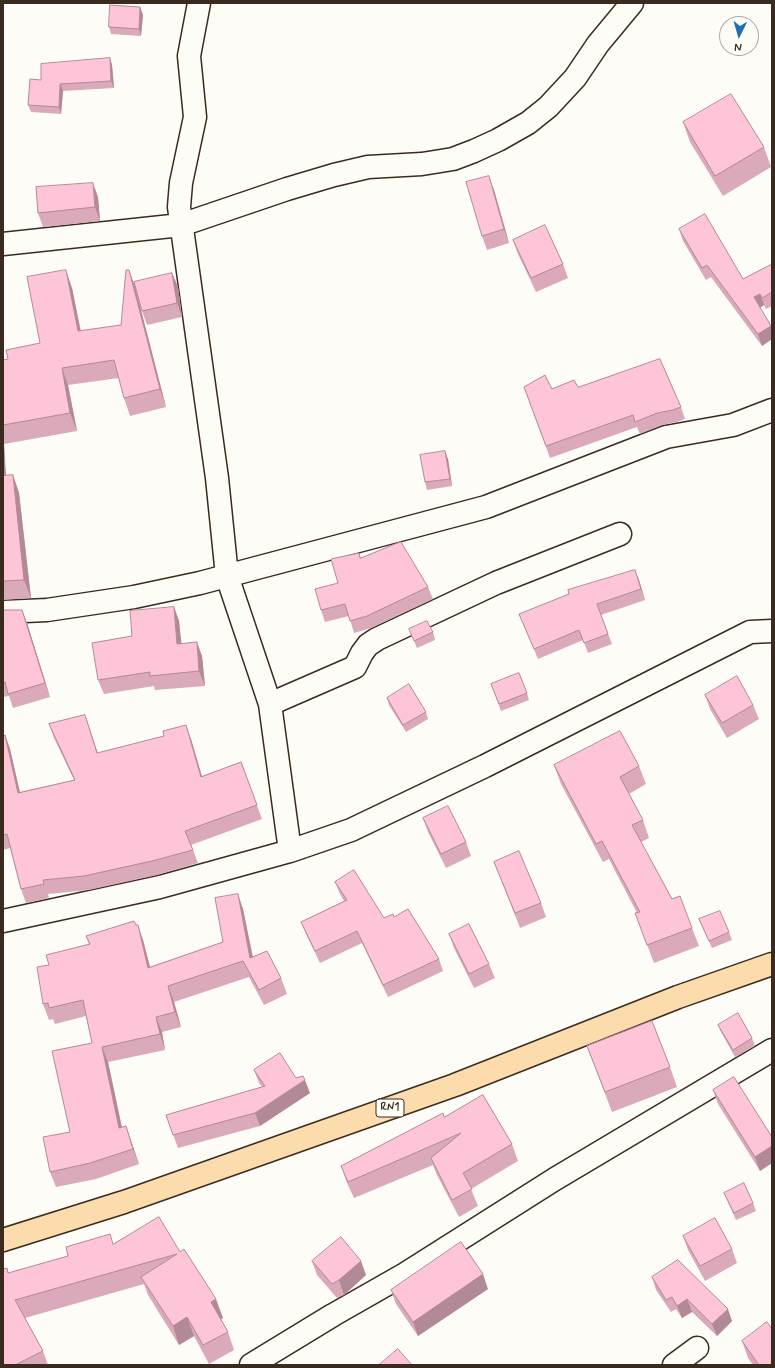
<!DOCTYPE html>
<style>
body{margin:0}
#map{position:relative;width:775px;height:1368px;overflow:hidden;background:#fdfcf7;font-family:Mynerve,sans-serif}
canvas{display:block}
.frame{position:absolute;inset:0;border:4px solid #3b2a1e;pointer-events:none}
.north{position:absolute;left:719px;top:16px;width:40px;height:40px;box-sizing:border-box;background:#fdfcf7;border:1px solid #afa8a0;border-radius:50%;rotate:185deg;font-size:11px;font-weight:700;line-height:16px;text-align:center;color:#3b2a1e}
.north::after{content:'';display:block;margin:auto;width:14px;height:18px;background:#1f6fb2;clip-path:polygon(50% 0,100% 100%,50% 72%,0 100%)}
</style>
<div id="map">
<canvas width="775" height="1368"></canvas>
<div class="frame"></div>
<div class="north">N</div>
</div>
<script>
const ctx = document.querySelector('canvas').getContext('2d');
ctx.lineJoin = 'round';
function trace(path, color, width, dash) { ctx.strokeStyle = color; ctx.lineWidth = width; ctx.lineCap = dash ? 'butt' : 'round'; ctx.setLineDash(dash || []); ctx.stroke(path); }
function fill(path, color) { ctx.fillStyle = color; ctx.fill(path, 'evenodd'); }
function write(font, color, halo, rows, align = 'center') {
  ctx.font = font + ' Mynerve,sans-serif'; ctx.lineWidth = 3; ctx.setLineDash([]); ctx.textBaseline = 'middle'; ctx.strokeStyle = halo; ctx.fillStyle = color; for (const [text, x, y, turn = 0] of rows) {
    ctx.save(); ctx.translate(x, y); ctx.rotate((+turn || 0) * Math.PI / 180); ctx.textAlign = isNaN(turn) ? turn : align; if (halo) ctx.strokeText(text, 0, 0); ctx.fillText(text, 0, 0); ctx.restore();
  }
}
const minor = new Path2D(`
 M199 3 189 56 195 117 181 183 179 207 217 478 227 576 270 704 290 851
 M3 244 181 225 287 189 334 175 368 167 422 164 453 159 474 151 498 140 528 123 548 107 575 78 598 44 632 3
 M3 612 47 610 134 597 200 583 486 507 666 437 733 425 772 410
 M270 704 355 667 362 653 368 645 377 639 496 583 620 534
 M3 921 160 887 290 851 351 830 485 766 750 632 772 631
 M251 1365 333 1315 405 1274 555 1179 772 1050
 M674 1365 697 1348`);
const highway = new Path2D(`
 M3 1240 124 1202 455 1085 678 997 772 964`);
trace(minor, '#3b2a1e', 25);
trace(highway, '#3b2a1e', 25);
trace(minor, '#fdfcf7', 22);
trace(highway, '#fcdcac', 22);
fill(new Path2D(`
 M140 7 143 15 141 36 111 34 109 27Z
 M110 58 112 65 114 88 63 91 61 114 31 112 28 105 41 80Z
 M683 122 764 147 771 167 723 196 690 142Z
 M494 190 509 243 487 250 482 236Z
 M98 197 100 221 43 227 38 213Z
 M679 229 743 279 772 264V306L766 309 764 305 760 308 772 329V339L762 346 711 277 706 280 683 241Z
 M513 240 563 264 568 278 536 292 518 254Z
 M129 270 135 287 166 407 130 416 124 398 119 378 68 385 77 431 4 444 6 476 13 475 19 493 31 598 3 600V360L8 359 40 343 72 288 81 331 121 325Z
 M172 273 178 287 182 317 147 325 142 311Z
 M524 387 552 389 578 387 681 407 685 419 677 422 662 425 640 434 637 427 550 458Z
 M448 459 452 486 427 490 425 482Z
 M359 553 361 558 428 587 433 599 371 628 354 633 349 616 325 622 321 610 338 583Z
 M639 580 645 600 601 615 612 644 588 653 583 640 538 659 519 614Z
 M174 607 179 621 181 643 202 656 205 686 155 690 154 686 104 694 98 680 132 636Z
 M3 610H22L27 623 50 697 13 708 9 696 3 697Z
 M409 629 433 632 435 640 417 648Z
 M491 684 527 693 529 700 501 711Z
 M705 695 753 705 759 719 727 738 710 709Z
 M387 698 426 712 428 719 406 732 389 705Z
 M85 715 98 753 191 739 202 776 241 762 262 819 191 845 198 863 157 875 89 890 48 894 49 898 26 903 21 889 10 848 3 850V736L5 735 10 749 20 792 74 780 54 738 49 724Z
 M554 765 639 766 646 784 629 794 643 820 649 838 641 842 672 899 692 928 699 946 654 963 635 913H637L609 859 603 862 561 784Z
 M423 818 466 842 471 856 446 868 428 832Z
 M494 862 541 903 546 917 520 928Z
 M335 882 384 918 394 917 439 959 443 971 388 997 362 943 320 963 306 934 301 922 344 901 340 894Z
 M243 909 253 957 281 978 287 994 264 1005 249 977 174 1002 181 1027 162 1032 165 1050 108 1062 122 1127 126 1126 139 1164 96 1179 56 1187 50 1172 70 1132 92 1043 86 1016 55 1024 53 1019 49 1020 43 1004 49 965 89 944 86 936 136 925 143 940 150 967 223 942Z
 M699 919 729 932 732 940 712 948Z
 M449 934 489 964 495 978 474 988 454 948Z
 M718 1025 752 1038 755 1046 735 1057 721 1032Z
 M587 1046 670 1067 677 1087 612 1112Z
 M254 1070 296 1078 310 1093 260 1126 178 1148 166 1115 262 1087 259 1083Z
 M713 1090 772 1137V1163L760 1171 718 1104Z
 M444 1117 512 1144 518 1161 471 1189 478 1206 459 1217 437 1175 433 1165 354 1198 347 1183 341 1166Z
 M724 1193 753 1203 756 1211 736 1220 727 1200Z
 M683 1236 732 1249 737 1263 705 1281 688 1250Z
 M114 1244 180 1252 223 1318 221 1319 228 1332 234 1350 209 1364 194 1336 179 1345 148 1295 144 1284 25 1318 43 1351 48 1365H3L7 1268 8 1273Z
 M312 1261 366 1275 344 1295 337 1298 317 1275Z
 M652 1277 732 1321 717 1336 692 1312 682 1318 676 1309 671 1312 656 1290Z
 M488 1289 418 1336 396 1304 391 1290Z
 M742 1341 772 1365H753L748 1358Z`), '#daa9ba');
fill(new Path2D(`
 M140 7 143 15 141 36 139 29Z
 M110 58 112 65 114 88 111 81Z
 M60 84 63 91 61 114 59 107Z
 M489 176 494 190 509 243 504 229Z
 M93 183 98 197 100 221 95 207Z
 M66 270 72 288 84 349 78 331Z
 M129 270 135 287 166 407 160 389Z
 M172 273 178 287 182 317 177 303Z
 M760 294 764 305 758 309 754 297Z
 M771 326 772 329V339L762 346 758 334Z
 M62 368 68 385 77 431 70 413Z
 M3 441 4 444 7 494 3 484Z
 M445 451 448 459 452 486 450 479Z
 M13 475 19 493 31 598 24 580Z
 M635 570 639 580 645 600 641 589Z
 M174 607 179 621 183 658 177 644Z
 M22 610 27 623 50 697 45 683Z
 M197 642 202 656 205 686 199 671Z
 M186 725 191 739 206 791 201 777Z
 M5 735 10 749 23 807 18 793Z
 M238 894 243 909 256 974 250 958Z
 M138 925 143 940 154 983 148 968Z
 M168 986 174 1002 181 1027 175 1012Z
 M156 1017 162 1032 165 1050 160 1034Z
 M102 1047 108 1062 125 1143 119 1128Z
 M305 1080 310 1093 260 1126 255 1113Z
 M126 1126 131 1141 139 1164 133 1149Z
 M772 1146V1163L760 1171 755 1157Z
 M361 1261 366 1275 344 1295 339 1280Z
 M483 1274 488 1289 418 1336 413 1322Z
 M216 1299 223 1318 218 1321 211 1302Z
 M687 1299 692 1312 682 1318 677 1306Z
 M728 1309 732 1321 717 1336 712 1324Z
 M187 1317 194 1336 179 1345 173 1326Z`), '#b28997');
const building = new Path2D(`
 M110 5 140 7 139 29 109 27Z
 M110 58 111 81 60 84 59 107 28 105 30 79 41 80V64Z
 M731 94 764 147 715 176 683 122Z
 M489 176 504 229 482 236 466 182Z
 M93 183 95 207 38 213 36 187Z
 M705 214 743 279 772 264V292L762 298 760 294 754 297 771 326 758 334 707 265 702 268 679 229Z
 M545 225 563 264 531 278 513 240Z
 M66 270 78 331 121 325 126 270H129L160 389 124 398 114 360 62 368 70 413 3 425V360L8 359 6 350 40 343 27 277Z
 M172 273 177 303 142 311 134 282Z
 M660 359 681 407 673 410 657 413 635 422 633 415 546 446 524 387 545 375 552 389 574 380 578 387Z
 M445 451 450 479 425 482 420 455Z
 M13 475 24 580 3 581V476Z
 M401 542 428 587 367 616 350 621 345 604 321 610 315 589 338 583 331 559 359 553 360 558Z
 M635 570 641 589 597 604 608 634 584 643 579 630 534 649 519 614 569 594 568 590Z
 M174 607 177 644 197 642 199 671 150 676V672L98 680 92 643 132 636 130 611Z
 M3 610H22L45 683 8 694 5 682 3 683Z
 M427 621 433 632 414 641 409 629Z
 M519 673 527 693 499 704 491 684Z
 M737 676 753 705 722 723 705 695Z
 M409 684 426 712 403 725 387 698Z
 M85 715 97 753 164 736 163 731 186 725 201 777 241 762 257 805 185 831 193 850 152 861 84 876 43 880 44 884 21 889 7 834 3 835V736L5 735 18 793 75 780 49 724Z
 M620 731 639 766 620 777 643 820 632 825 672 899 680 896 692 928 647 945 635 913 640 912 602 841 596 844 554 765Z
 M448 806 466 842 441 854 423 818Z
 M519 851 541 903 515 913 494 862Z
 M354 870 384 918 393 914 394 917 408 909 439 959 383 985 357 931 315 951 301 922 347 900 335 882Z
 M238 894 250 958 267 951 281 978 259 990 243 961 168 986 175 1012 156 1017 160 1034 102 1047 119 1128 126 1126 133 1149 90 1163 50 1172 43 1137 70 1132 52 1051 92 1043 83 1000 49 1008 48 1003 43 1004 37 967 49 965 46 955 90 944 86 936 134 921 136 925H138L148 968 223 942 215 898Z
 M720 911 729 932 709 941 699 919Z
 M469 924 489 964 469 974 449 934Z
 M738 1013 752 1038 733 1050 718 1025Z
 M652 1021 670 1067 605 1092 587 1046Z
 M280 1053 296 1078 303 1076 305 1080 255 1113 173 1135 166 1115 265 1086 254 1070Z
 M734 1077 772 1137V1146L755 1157 713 1090Z
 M483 1095 512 1144 463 1173 472 1189 452 1200 431 1158 461 1133 348 1182 341 1166 443 1113 444 1117Z
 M744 1183 753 1203 734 1213 724 1193Z
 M159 1217 180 1252 184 1249 216 1299 211 1302 228 1332 203 1345 187 1317 173 1326 141 1277 177 1254 15 1300 43 1351 15 1365H3V1269L7 1268 8 1273 68 1256 66 1247 110 1234 113 1244Z
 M715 1218 732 1249 700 1266 683 1236Z
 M341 1237 361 1261 339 1280 332 1284 312 1261Z
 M461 1242 483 1274 413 1322 391 1290Z
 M678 1260 728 1309 712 1324 687 1299 677 1306 672 1297 666 1300 652 1277Z
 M767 1322 772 1329V1365H759L742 1341Z
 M398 1349 412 1365H379Z`);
fill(building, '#fec4d8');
trace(building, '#b28997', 1);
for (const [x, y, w] of [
 [390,1108,28]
]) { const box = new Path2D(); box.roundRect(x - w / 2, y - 9, w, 18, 3); ctx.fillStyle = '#fdfcf7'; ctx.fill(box); trace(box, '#3b2a1e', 1); }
write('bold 11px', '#3b2a1e', null, [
 ["RN1",390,1108]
]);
</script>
